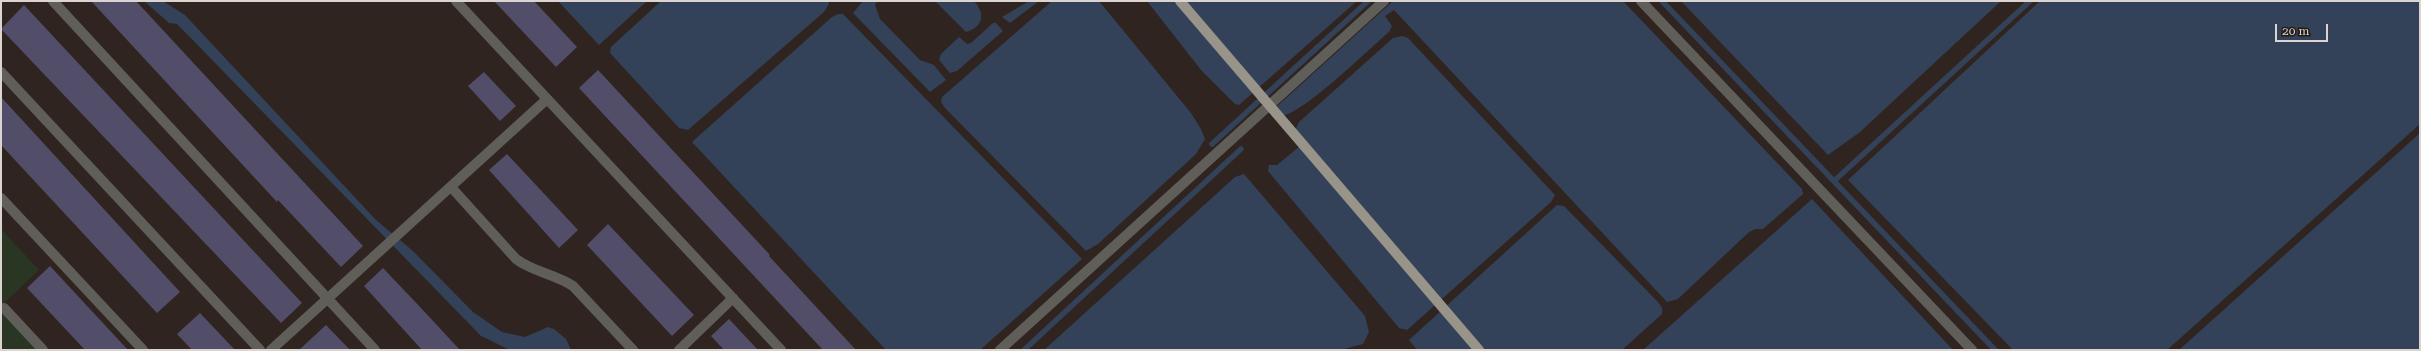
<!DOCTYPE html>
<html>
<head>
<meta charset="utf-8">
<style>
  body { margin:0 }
  #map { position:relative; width:2421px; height:351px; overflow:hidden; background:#2f241f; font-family:"Roboto Serif",serif }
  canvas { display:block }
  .frame { position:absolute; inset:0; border:2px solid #dcd4d1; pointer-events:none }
  .scale { position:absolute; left:2275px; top:24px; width:53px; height:18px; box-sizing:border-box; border:2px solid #dcd4d1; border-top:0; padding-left:5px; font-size:12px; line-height:14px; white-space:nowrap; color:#dcd4d1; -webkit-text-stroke:3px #251b16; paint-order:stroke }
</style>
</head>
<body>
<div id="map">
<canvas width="2421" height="351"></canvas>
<div class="frame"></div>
<div class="scale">20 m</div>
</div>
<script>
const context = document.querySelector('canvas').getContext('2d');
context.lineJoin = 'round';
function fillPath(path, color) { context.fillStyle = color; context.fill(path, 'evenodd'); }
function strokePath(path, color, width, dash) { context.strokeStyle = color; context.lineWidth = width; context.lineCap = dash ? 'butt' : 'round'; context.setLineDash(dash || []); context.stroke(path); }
const green = new Path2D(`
  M1,229L39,270L1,306Z
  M1,311L37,350H1Z`);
const water = new Path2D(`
  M144,1H163L185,15L376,220L413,251L473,312L502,332L525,337L548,327L554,329L566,339L571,350H510L481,336L182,29L177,24L169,23Z
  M558,1H647L599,45Z
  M661,1H828L829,4L824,12L688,130L679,128L610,53L611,47Z
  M863,1H877L875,5L880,19L885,24L920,60L934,65L946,80L930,92L853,13Z
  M935,1H974C986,14 983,27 966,32Z
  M1029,1H1039L1010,23L1002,17Z
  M1052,1H1099L1191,113L1201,129L1205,139L1196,154L1098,244L1086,251L945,108L941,102L942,97Z
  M1147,1H1357L1239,105L1235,104L1201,70Z
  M1393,1H1623L1802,189L1803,194L1763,229H1755L1748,233L1678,299L1667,302L1394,10L1385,16L1392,26L1389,32C1368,50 1305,112 1282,116L1273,110Z
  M1681,1H2001L1860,132L1828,155Z
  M2040,1H2420V124L2167,350H2013L1848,180Z
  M838,14H843L1082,259L980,350H886L692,142L832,17Z
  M993,23H996L1003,31L957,71L950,73L939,60L941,54L959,37L967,44L971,43Z
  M1402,36L1408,38L1555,195L1551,202L1407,330L1399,328L1268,171L1269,165H1277L1300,146L1301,142L1296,128L1299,122L1393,38Z
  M2420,133V350H2179Z
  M1244,174L1365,316L1369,332L1363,344L1340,350H1044L1235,177Z
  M1812,199L1953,350H1643Z
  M1557,205L1564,206L1658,302L1662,308V314L1622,350H1417L1409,340Z`);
const stream = new Path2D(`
  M1662,1L1995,350
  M1212,144L1368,1
  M1834,181L2030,1
  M1024,350L1241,149`);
const building = new Path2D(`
  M91,1H136L363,246L341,267L278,200L277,202Z
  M494,1H534L577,47L556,67Z
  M24,5L302,303L281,323L1,29Z
  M598,70L770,255L769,256L856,350H823L660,175L579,88Z
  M484,72L516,106L500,121L468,86Z
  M1,97L180,292L157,313L1,145Z
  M507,154L578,230L559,248L489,170Z
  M608,224L694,315L672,336L587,245Z
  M50,266L128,350H85L27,288Z
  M383,268L421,308L460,350H422L364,286Z
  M200,313L235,350H192L177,334Z
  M729,319L758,350H724L711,336Z
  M326,325L350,350H299Z`);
const street = new Path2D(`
  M53,1L375,350
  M456,1L781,350
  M1641,1L1972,350
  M1,72L260,350
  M451,187L516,259C533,272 555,274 573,286L633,350
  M1,198L143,350
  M4,308L43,350
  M271,350L546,100
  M679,350L733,298
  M1000,350L1384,1`);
const primary = new Path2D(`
  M1180,1L1479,350`);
fillPath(green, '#2a3624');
fillPath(water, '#334258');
strokePath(stream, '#334258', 5.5);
fillPath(building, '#524e69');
strokePath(street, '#605e59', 10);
strokePath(primary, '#989489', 10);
</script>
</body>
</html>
